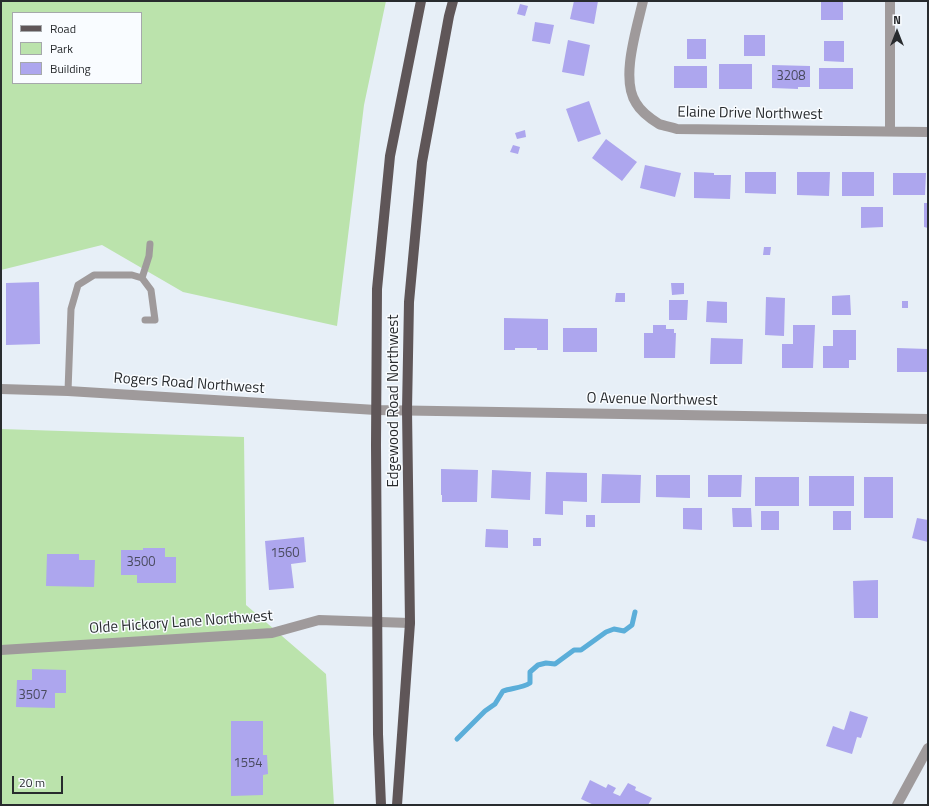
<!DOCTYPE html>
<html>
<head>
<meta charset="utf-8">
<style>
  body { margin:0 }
  #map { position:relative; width:929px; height:806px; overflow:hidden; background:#e7eff7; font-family:"Titillium Web",sans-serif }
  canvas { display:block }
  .frame { position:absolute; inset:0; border:2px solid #282b2e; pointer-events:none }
  .legend { position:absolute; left:12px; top:12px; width:130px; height:72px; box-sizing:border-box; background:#f9fcff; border:1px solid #a5a8ab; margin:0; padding:5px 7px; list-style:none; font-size:12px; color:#282b2e }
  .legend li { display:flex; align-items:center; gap:8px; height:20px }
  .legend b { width:20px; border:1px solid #a5a8ab }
  .north { position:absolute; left:877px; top:12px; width:40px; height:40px; -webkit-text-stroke:3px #f9fcff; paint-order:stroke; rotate:0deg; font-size:11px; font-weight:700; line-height:16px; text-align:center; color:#282b2e }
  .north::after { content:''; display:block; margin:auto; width:14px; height:18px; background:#282b2e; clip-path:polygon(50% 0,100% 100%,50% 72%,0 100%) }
  .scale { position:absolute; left:12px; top:776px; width:51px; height:18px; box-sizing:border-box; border:2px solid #282b2e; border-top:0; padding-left:5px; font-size:12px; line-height:14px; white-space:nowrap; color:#282b2e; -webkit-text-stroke:3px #f9fcff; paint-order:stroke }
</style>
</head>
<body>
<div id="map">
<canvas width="929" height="806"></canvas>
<div class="frame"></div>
<ul class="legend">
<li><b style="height:5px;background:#5f5658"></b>Road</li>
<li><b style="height:11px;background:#bbe3ac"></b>Park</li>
<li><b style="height:11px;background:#ada6ee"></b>Building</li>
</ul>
<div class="north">N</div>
<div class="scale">20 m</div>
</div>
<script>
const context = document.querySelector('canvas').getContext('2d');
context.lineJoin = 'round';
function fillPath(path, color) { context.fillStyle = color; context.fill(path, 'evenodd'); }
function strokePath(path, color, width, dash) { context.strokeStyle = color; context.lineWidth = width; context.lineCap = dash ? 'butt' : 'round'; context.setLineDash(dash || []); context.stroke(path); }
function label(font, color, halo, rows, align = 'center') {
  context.font = font + ' "Titillium Web",sans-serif'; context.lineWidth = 3; context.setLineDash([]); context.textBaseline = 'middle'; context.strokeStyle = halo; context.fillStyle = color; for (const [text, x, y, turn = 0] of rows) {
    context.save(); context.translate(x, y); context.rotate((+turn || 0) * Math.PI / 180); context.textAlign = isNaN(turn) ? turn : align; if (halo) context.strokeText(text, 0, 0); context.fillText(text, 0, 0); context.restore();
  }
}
const green = new Path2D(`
  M1,1H386L364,105L337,326L183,292L102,245L1,270ZM13,13H141V83H13Z
  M1,429L244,437L246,605L326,674L334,805H1Z`);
const stream = new Path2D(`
  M457,739L485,711L495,704L503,691C512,688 522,688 530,683V672L538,665L546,663L555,664L574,650H581L606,632L614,629L624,631L632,625L635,612`);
const building = new Path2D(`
  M574,1H598L594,24L570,19Z
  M821,1H843V20H821Z
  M520,4L528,6L525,16L517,14Z
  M535,22L554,25L550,44L532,41Z
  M744,35H765V56H744Z
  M687,39H706V59H687Z
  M568,40L590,45L584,76L562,72Z
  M824,41H844V62L824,61Z
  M719,64H752V89H719Z
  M772,65L810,66V87H798V89L772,88Z
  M674,66H707V88H674Z
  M819,68H853V89H819Z
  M589,101L601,134L578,142L566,109Z
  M525,130L526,137L517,139L515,133Z
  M606,139L637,162L622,181L592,158Z
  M513,145L520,147L518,154L510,152Z
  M645,165L681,173L675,197L640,188Z
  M694,172L714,173V175H731L730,199L694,198Z
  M745,172H776V194L745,193Z
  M797,172H830L829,196L797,195Z
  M842,172H874V196H842Z
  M893,173H926L925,195H893Z
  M924,203H928V228L924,227Z
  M861,207H883V227L861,228Z
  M764,247H771L770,255H763Z
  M39,282L40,344L6,345V283Z
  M671,283H684V294L672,295Z
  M616,293H625V302H615Z
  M850,295L851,315H832V296Z
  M766,297L785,298L784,336L765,335Z
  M669,300H688L687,320H669Z
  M707,301L727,302V323L706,322Z
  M902,301H908V308H902Z
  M504,318L548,319V350H537V348H515V350H504Z
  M653,325H666V329H674V333H676L675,358H644V333H653Z
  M793,325H815L813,368H782V344H793Z
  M563,328H597V352H563Z
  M833,330H856V360H849V368H823V346H833Z
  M711,338L743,339L742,364H710Z
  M897,348L928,349V372H897Z
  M441,469L478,470L477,502H442V495H441Z
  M492,470L531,472L530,500L491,498Z
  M546,472L587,473V502L563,501V515L545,514Z
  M602,474L641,475L640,503H601Z
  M656,475H690V498L656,497Z
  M708,475H742L741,497H708Z
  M809,476H854V506H809Z
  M755,477H799V506H755Z
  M864,477H893V518H864Z
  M683,508H702V530L683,529Z
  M732,508H751L752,527H733Z
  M761,511H779V530H761Z
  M833,511H851V530H833Z
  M586,515H595V527H586Z
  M917,518L928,520V542L912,538Z
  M486,529L508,530V548L485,547Z
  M304,537L306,562L291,564L294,588L269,590L265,541Z
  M533,538H541V546H533Z
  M143,548H165V557H176V583H137V575H121V550H143Z
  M47,554H79V560H95L94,587L46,586Z
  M878,580V618H854L853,581Z
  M32,669L66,670V693H55V708L16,707L17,680H32Z
  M850,711L868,717L861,738L857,737L852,754L826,746L833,726L844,730Z
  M231,721H263V755H267L268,774L263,775V795L231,796Z
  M590,780L606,788L608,784L616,788L613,793L620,796L628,783L636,787L635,790L652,798L648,805H594L581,799Z`);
const service = new Path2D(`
  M142,278L149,256L150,244
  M68,391L71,309L78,285L94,275H132L142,278L151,290L155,320H145`);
const minor = new Path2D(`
  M643,1C637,28 620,79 636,103C641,112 651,119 659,124C664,126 671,127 677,129L928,132
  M890,1V131
  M1,650L272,633L319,620L410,623
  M897,805L928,748`);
const tertiary = new Path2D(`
  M1,389L68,391L376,410L928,419`);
const primary = new Path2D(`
  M381,805L378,734L376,445L377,289L390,156L421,1
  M397,805L410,623L407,410L409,302L422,162L449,16L453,1`);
const numberNames = [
  ["3208",791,77],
  ["1560",285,554],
  ["3500",141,563],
  ["3507",33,696],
  ["1554",248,764]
];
const streetNames = [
  ["Elaine Drive Northwest",750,114,1],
  ["Rogers Road Northwest",189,384,4],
  ["O Avenue Northwest",652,400,1],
  ["Edgewood Road Northwest",394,401,-90],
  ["Olde Hickory Lane Northwest",181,623,-4]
];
fillPath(green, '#bbe3ac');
strokePath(stream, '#5baed9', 5);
fillPath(building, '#ada6ee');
strokePath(service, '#9f9a9b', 7);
strokePath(minor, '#9f9a9b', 10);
strokePath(tertiary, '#9f9a9b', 10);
strokePath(primary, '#5f5658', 10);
label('13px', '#494a5e', null, numberNames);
label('15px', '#282b2e', '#f9fcff', streetNames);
</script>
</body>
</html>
